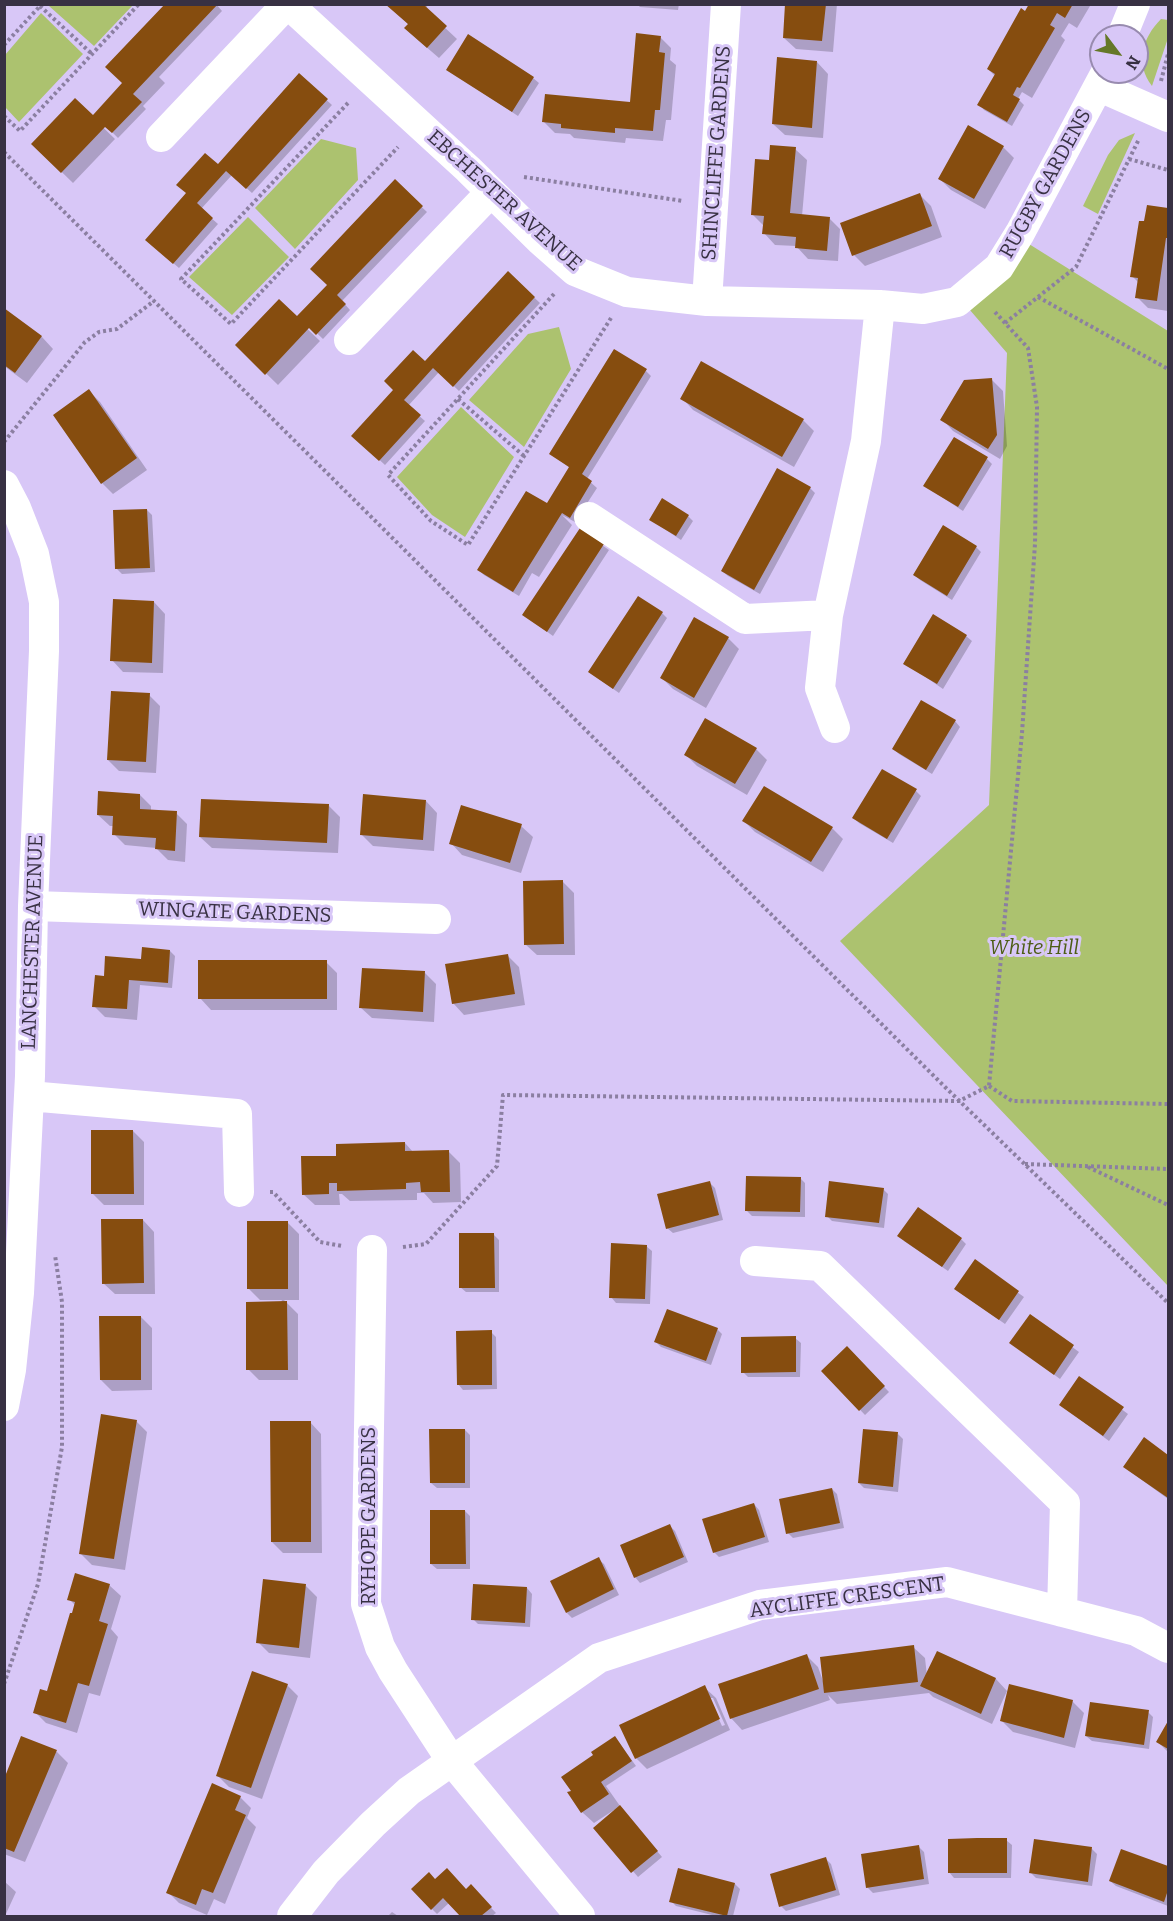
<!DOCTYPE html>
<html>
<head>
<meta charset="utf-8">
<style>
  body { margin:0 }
  #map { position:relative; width:1173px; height:1921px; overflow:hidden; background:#d8c7f7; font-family:Bitter,serif }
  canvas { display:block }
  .frame { position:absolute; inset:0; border:6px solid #383143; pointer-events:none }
  .north { position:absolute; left:1089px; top:24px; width:60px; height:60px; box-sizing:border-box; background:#d8c7f7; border:2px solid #988baf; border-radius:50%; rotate:122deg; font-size:16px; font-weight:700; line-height:24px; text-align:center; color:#383143 }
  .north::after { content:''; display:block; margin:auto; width:21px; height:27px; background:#657828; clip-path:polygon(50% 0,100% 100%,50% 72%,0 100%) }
</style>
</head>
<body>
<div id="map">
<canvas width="1173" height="1921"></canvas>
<div class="frame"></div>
<div class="north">N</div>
</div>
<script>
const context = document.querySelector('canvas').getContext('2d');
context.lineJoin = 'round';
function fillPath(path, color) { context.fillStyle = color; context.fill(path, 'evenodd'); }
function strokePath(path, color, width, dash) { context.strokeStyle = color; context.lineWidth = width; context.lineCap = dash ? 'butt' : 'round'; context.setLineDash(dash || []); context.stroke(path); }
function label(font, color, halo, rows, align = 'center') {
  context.font = font + ' Bitter,serif'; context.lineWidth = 6; context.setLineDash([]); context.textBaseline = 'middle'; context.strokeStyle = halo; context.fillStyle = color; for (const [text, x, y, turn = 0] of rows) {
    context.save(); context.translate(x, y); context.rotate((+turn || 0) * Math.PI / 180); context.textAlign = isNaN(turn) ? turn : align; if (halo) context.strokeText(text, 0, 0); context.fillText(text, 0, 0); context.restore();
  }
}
const green = new Path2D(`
  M51,4H133V5L94,46L49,6Z
  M41,13L83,54L19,122L5,107V55Z
  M1161,19L1168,20V38L1152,86C1135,64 1142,38 1161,19Z
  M1135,133L1098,214L1083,206L1108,155L1119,140Z
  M321,139L356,148L358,180L295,249L255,208Z
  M248,217L289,257L232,315L189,277Z
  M1021,239L1168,331V1286L840,941L989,805L1007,353L963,302Z
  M559,327L571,369L524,447L469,400L528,334Z
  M461,407L514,457L465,537L432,515L397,477Z`);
const shadow = new Path2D(`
  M216,4L222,11L159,77L165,83L143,106L146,109L118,138L95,115Z
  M387,4H429L425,9L457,39L439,58L417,39L409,25Z
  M637,4H679L678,10L640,7Z
  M787,4H837L833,52L796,49L784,38Z
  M1031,4L1090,6L1077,28L1069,23L1061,36L1065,40L1032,98L1022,92L1018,99L1024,105L1012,126L984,110L979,104L995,76L988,69Z
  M660,37L671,48L670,60L676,65L671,120H666L663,141L626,138L625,143L574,138L570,134L555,133L544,122L631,104Z
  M817,62L828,74L823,138L785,135L773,124Z
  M448,70L533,78L539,83L518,116Z
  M299,75L332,105L252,193L232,175L221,187L201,209L218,224L179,268L152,245L188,193L218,166Z
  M75,100L115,139L73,183L33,144Z
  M1003,147L1014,158L985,209L951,190L940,179Z
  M795,149L807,160L802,216L829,218L840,229L838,261L808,259L796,246L775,245L764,233L763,225L752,214L770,162Z
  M395,182L427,212L342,301L350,310L323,339L299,316L329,285Z
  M920,195L931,206L942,237L865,266L854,255Z
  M1148,206L1168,209V311L1148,308L1137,297L1139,283L1132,276Z
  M508,273L540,303L459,391L439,372L408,406L425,421L385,465L359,441L425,363Z
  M279,302L320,341L278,385L237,345Z
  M4,310L42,337L53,349L27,383L4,366Z
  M646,371L651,376L587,479L597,488L575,522L562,515L572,525L539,577L532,573L519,596L484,575L479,570L547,505L570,468L551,454Z
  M991,379L1003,391L1007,446L1000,459L953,431L942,419Z
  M89,391L100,402L147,470L113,494L102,483Z
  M682,398L803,420L814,431L794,467L693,410Z
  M987,459L992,464L963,511L925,486Z
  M810,488L815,493L760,594L728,576L722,571Z
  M147,510L152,515L155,572L122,574L116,568Z
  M688,516L693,521L681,540L651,520Z
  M580,530L609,550L553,636L524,615Z
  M976,547L981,552L952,600L920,580L915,575Z
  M154,602L165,614L163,673L123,672L112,660Z
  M662,613L667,618L619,693L589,672Z
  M966,636L972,641L943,689L905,663Z
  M728,638L739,649L706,708L673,689L662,678Z
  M149,695L160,706L156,773L119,771L108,760Z
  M955,721L960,727L932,774L899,754L893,749Z
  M756,749L767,760L747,795L697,766L686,755Z
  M916,791L921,796L893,843L859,823L854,818Z
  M140,795L151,806V811L176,813L187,824L185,862L168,860L156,848L125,845L114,834V826H110L98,815Z
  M426,801L437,813L434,851L373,846L361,834Z
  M328,805L340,817L338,853L212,848L200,837Z
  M744,821L832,828L843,839L823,872L755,832Z
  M521,826L533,837L521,873L462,855L451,843Z
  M563,882L574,893L575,955H537L525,944Z
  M170,951L175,956L172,988L140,985L137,1020L105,1017L94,1006L143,960Z
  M508,956L519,967L525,1005L464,1015L453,1003Z
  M326,962L337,973V1010H211L200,998Z
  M425,973L436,984L434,1022L372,1018L360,1007Z
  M133,1131L144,1142V1205H104L93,1194Z
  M405,1143L413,1152L448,1151L460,1163L461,1202L433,1203L424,1193H417V1200L350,1201L342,1194H339L340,1205H315L303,1194L338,1157Z
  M800,1178L805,1183V1217L752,1216L747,1211Z
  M709,1182L715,1188L723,1220L673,1233L667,1228Z
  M883,1189L888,1194L884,1228L832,1221L827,1216Z
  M143,1220L154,1232L155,1294H115L103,1283Z
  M287,1222L299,1234V1300H284L298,1314V1380H259L248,1369L282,1300H260L249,1289Z
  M494,1235L499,1240V1292H466L460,1287Z
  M961,1239L966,1244L948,1271L904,1241Z
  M646,1246L652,1251L650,1304L616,1303L611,1297Z
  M975,1262L1024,1297L1005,1324L962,1294Z
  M1030,1316L1079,1352L1060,1379L1011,1343Z
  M141,1317L152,1328V1390L112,1391L101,1380Z
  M717,1329L722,1334L711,1365L661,1347L656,1342Z
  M491,1332L496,1337L497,1389L463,1390L458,1384Z
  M795,1338L801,1343L800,1377H748L743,1372Z
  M847,1348L889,1392L865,1415L823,1371Z
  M1080,1378L1128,1414L1109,1441L1061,1405Z
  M136,1421L147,1432L125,1570L92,1565L80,1553Z
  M310,1422L321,1434L322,1553H283L272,1542Z
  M465,1430L470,1435V1488H437L431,1483Z
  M898,1434L903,1439L898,1492L864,1488L859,1483Z
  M1144,1439L1168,1457V1499L1131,1472Z
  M832,1489L837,1494L844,1528L793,1538L788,1533Z
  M754,1504L759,1510L769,1542L719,1557L714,1552Z
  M465,1511L470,1516V1569H437L431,1564Z
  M670,1526L675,1531L688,1562L640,1583L635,1577Z
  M598,1559L604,1564L619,1595L572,1618L567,1613Z
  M109,1585L121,1596L111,1629L118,1637L100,1696L89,1693L77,1733L46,1723L35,1712L48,1693L76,1606L69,1599Z
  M306,1586L317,1597L310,1658L269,1653L258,1642Z
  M527,1588L532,1594L530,1627L478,1624L473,1619Z
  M913,1647L925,1658L927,1676L937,1653L996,1679L1007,1691L992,1724L933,1697L929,1693L837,1704L828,1695L830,1700L742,1730L731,1718L807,1656L818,1667L823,1681Z
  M287,1685L298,1696L262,1799L229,1787L218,1776Z
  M704,1687L716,1698L730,1730L647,1769L636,1758ZM709,1698H713L725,1725L722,1726Z
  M1072,1701L1084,1713L1075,1748L1013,1732L1002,1721Z
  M1148,1712L1153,1717L1149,1749L1092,1741L1086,1736Z
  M1168,1724V1752L1158,1742Z
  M615,1737L636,1766L606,1786L620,1806L662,1857L638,1877L596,1828L615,1811L614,1810L594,1823L582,1812L570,1793L573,1791L595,1755Z
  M22,1738L57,1752L68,1763L25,1862L4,1854V1781Z
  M240,1797L251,1808L247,1818L256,1827L225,1904L214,1899L207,1915L179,1903L168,1892Z
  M1006,1840L1012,1845L1011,1878H954L949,1872Z
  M919,1847L924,1852L929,1884L873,1893L867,1887Z
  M1092,1849L1097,1854L1092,1886L1036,1878L1031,1873Z
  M1122,1851L1168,1868V1906L1116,1886L1110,1881Z
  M826,1859L831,1864L840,1895L786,1911L781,1906Z
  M435,1880L466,1891L471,1887L496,1913L492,1916H462L449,1903L437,1914L413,1890Z
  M4,1881L16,1892L5,1916H4Z
  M735,1884L740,1889L733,1916H716L676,1906L671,1901Z
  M392,1912L398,1916H388Z`);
const building = new Path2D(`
  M165,4H218L133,94L142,102L112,133L105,127L61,173L31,144L75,98L93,115L122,83L105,67Z
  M385,4H423L447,26L427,48L404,28L408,24Z
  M785,4H826L822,41L783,38Z
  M1029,4H1073L1065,18L1057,13L1050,25L1055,28L1020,88L1017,87L1013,95L1020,99L1007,122L977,105L995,74L987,69L1021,8L1025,11Z
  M636,33L661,36L659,52L665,53L660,110H655L653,131L615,128V133L561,128V124L542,122L545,94L630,102Z
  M468,34L534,77L512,112L446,70Z
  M777,57L817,61L812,128L772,124Z
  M299,73L328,99L246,189L226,171L216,182L197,203L213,218L173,264L145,240L186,193L176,185L205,153L218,164Z
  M968,125L1004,146L974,199L938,179Z
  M770,145L796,147L790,213L830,217L827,251L795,248L796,237L762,234L764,216L751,215L755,159L769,160Z
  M395,179L423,206L337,295L346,304L336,314L316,335L309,328L265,375L235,345L279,299L297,316L327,285L310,269Z
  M920,193L932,226L852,256L840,223Z
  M1147,205L1168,208V238H1166L1157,301L1135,298L1138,278L1130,277L1139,221H1144Z
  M508,271L535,297L453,387L433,368L404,400L421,415L379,461L351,436L393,390L384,381L413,350L425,361Z
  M4,308L42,336L15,373L4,365Z
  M614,349L647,369L582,474L592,481L570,518L562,513L513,592L477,570L526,491L547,503L569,467L549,454Z
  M701,361L804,419L782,457L680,399Z
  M992,378L997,435L988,449L940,420L964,380Z
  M89,389L137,458L101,484L53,415Z
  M954,437L988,457L958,507L923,486Z
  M777,468L811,487L754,590L721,571Z
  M662,498L689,515L676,536L649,520Z
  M147,509L150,568L115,569L113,510Z
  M943,525L977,546L947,596L913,575Z
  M580,528L604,544L547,632L522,615Z
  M638,596L663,612L613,689L588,672Z
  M113,599L154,601L152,663L110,661Z
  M933,614L967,635L937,684L903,664Z
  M694,617L729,637L694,698L660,678Z
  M111,691L150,693L146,762L107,760Z
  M921,700L956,720L926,770L892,749Z
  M705,718L757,748L735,784L684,755Z
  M882,769L917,789L887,839L852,818Z
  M764,786L833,827L811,862L742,821Z
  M98,791L140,794V809L177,811L175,851L155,849L156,838L112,835L113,816L97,815Z
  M363,794L426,800L423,840L360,835Z
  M201,799L329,804L327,843L199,837Z
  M461,805L522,824L510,863L449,844Z
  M563,880L564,944L524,945L523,881Z
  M142,947L170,950L168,983L129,980L127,1009L92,1007L95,975L104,976L105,956L141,959Z
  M508,954L515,994L452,1004L445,964Z
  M198,960H327V999H198Z
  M362,968L425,971L423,1012L359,1008Z
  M91,1130H133L134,1194H91Z
  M405,1142V1151L449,1150L450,1192H421L420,1182L406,1183V1189L337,1191V1183H329V1194L302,1195L301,1156H336V1144Z
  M746,1176L801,1177L800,1212L745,1211Z
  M710,1181L719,1215L666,1229L657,1194Z
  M829,1181L884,1188L879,1223L825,1217Z
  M918,1207L962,1238L942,1267L897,1236Z
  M101,1219H143L144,1283L102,1284Z
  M247,1221H288V1289H247Z
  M459,1233H494L495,1288H459Z
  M611,1243L647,1245L645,1299L609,1298Z
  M975,1259L1019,1291L999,1320L954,1289Z
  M287,1301L288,1370H246V1302Z
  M667,1309L718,1328L706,1361L654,1342Z
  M1030,1314L1074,1345L1054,1375L1009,1343Z
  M99,1316H141V1380H100Z
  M492,1330V1385H457L456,1331Z
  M796,1336V1372L741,1373V1337Z
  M847,1346L885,1386L859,1411L821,1371Z
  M1079,1376L1124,1407L1103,1436L1059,1405Z
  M101,1414L137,1420L114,1559L79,1554Z
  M270,1421H311V1542H271Z
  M429,1429H465V1483H430Z
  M863,1429L898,1432L893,1487L858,1483Z
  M1144,1437L1168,1455V1498L1123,1467Z
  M832,1488L840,1523L786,1534L779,1499Z
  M754,1503L765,1537L713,1553L702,1519Z
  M430,1510H465L466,1564H430Z
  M670,1524L684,1557L634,1578L620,1545Z
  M599,1557L614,1589L566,1613L550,1581Z
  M75,1573L110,1584L99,1621L108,1624L89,1686L78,1683L66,1723L33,1713L40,1689L47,1691L70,1613H72L75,1602L67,1600Z
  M263,1579L306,1584L299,1648L256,1643Z
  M473,1584L527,1587L525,1623L471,1620Z
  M914,1645L918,1682L824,1693L820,1657Z
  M937,1651L996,1678L981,1714L920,1686Z
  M807,1654L819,1689L730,1719L718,1684Z
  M252,1671L288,1684L251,1788L216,1776Z
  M1009,1684L1073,1700L1064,1738L1000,1721Z
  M705,1685L720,1719L635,1759L619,1725Z
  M1090,1702L1149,1710L1144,1745L1085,1736Z
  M1168,1721V1749L1156,1742Z
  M21,1736L57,1750L14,1852L4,1848V1779Z
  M615,1736L632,1761L601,1782L609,1794L581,1813L567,1792L571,1791L561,1777L593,1755L591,1752Z
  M212,1783L241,1796L235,1810L246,1815L213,1893L202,1889L196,1905L166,1893Z
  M620,1805L658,1851L631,1873L593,1828Z
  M977,1838H1007V1873H948V1839Z
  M1034,1839L1092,1847L1088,1882L1029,1873Z
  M919,1845L924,1879L866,1888L861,1854Z
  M1121,1849L1168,1866V1890L1164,1902L1109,1881Z
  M826,1857L836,1890L779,1907L770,1874Z
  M447,1868L466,1889L471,1884L492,1907L481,1916H460L443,1898L431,1910L411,1889L429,1872L435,1879Z
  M678,1868L735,1883L727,1916L669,1902Z`);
const path = new Path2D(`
  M40,6L92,54
  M4,45L41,5
  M1161,81L1168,54
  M348,103L181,279L231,324L398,147
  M4,116L20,131L139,4
  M4,152L945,1087L1168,1303
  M1129,159L1168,170
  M524,177L683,201
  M554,294L388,475L431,521L468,545L611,318
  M1038,297L1168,369
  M1005,323L1076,267L1139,139
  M458,399L524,456
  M4,442L85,342L99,332L117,329L154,301
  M989,1086L1012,1101L1168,1104
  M1025,1164L1168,1169
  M1088,1167L1168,1205
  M270,1192H273L320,1242L342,1246
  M403,1247L426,1244L497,1166L503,1095L959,1101L989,1086L1022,733L1035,544L1037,407L1028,348L994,311
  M4,1684L38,1584L62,1447V1302L55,1255`);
const minor = new Path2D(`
  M288,4L468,169L541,241L575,271L627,292L707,301L880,305L923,309L957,302L999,267L1020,233L1106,72
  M1122,36L1135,4
  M1100,87L1168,117
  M161,137L287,4
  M707,301L726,4
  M349,340L491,192
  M4,485L16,508L34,554L44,602V651L33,906L30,1076L19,1293L11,1370L4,1406
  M589,517L745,619L828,615L866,441L880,305
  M828,615L820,688L835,728
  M33,906L436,919
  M29,1096L237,1114L239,1192
  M372,1250L366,1604L380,1647L393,1671L451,1760L580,1916
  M755,1261L820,1266L1065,1503L1062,1612
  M292,1916L326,1872L373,1824L409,1791L599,1658L760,1605L947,1582L1136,1631L1168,1648`);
const streetNames = [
  ["SHINCLIFFE GARDENS",717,153,-86],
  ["RUGBY GARDENS",1046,184,-61],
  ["EBCHESTER AVENUE",504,201,42],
  ["WINGATE GARDENS",235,913,2],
  ["LANCHESTER AVENUE",33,942,-88],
  ["RYHOPE GARDENS",369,1516,-90],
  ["AYCLIFFE CRESCENT",847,1598,-8]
];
const parkNames = [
  ["White Hill",1034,948]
];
fillPath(green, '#acc26f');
fillPath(shadow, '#0003');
fillPath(building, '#864d0f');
strokePath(path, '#8b7fa1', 4, [3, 3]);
strokePath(minor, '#fff', 30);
label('20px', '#383143', '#d8c7f7', streetNames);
label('italic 20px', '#4d5d15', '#d8c7f7', parkNames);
</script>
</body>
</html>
